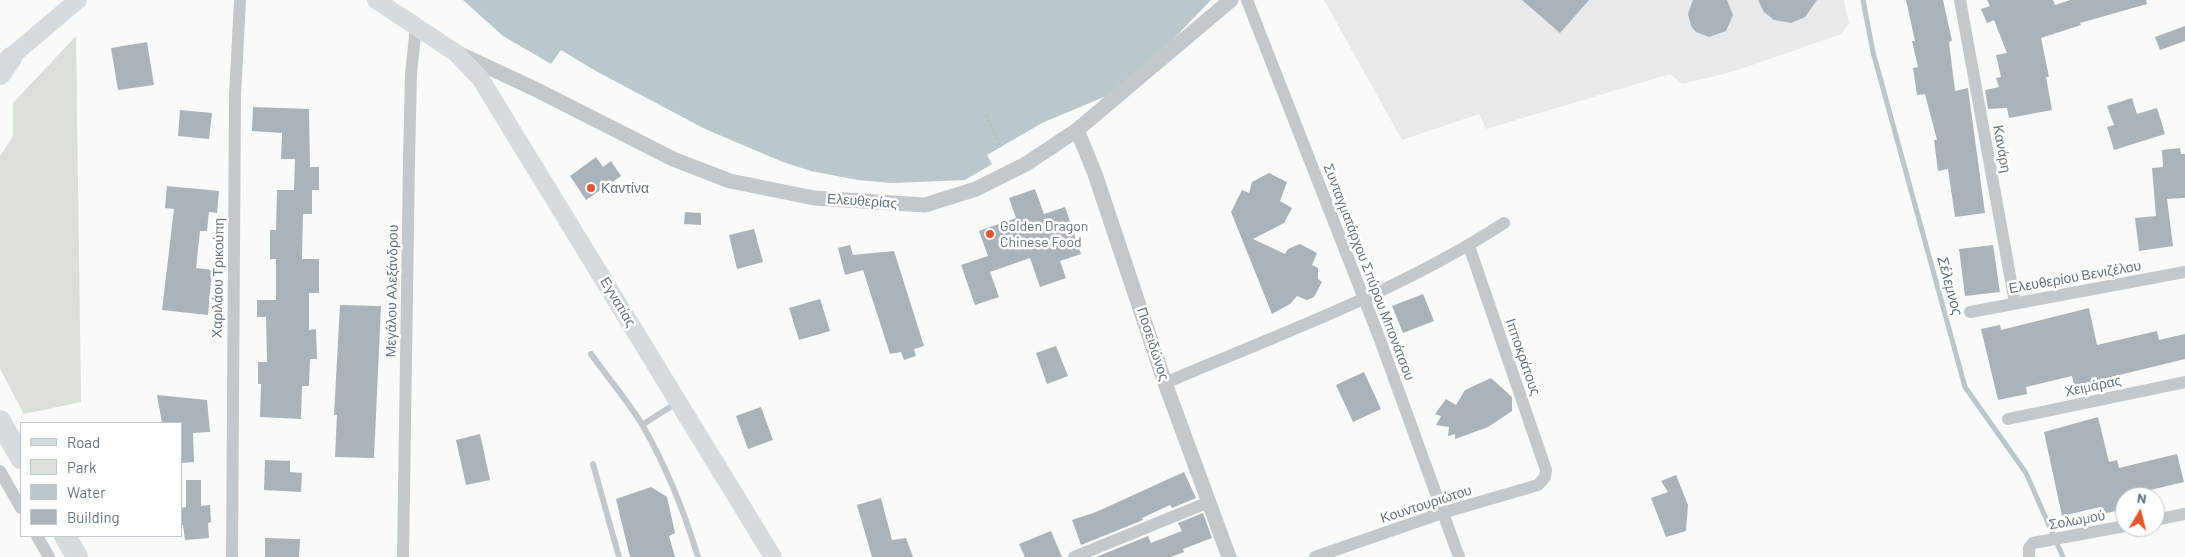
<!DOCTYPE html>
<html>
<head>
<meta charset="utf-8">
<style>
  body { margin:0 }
  #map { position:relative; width:2185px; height:557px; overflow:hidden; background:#fafaf8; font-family:Barlow,sans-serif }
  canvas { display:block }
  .legend { position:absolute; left:20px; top:422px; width:162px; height:115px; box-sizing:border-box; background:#fff; border:1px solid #c1c8cd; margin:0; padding:6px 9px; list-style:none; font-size:15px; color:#657683 }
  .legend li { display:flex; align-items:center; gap:10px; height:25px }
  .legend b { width:25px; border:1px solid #c1c8cd }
  .north { position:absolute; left:2115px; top:487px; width:50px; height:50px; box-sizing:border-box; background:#fff; border:1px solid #c1c8cd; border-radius:50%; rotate:8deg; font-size:14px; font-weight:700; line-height:20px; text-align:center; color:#657683 }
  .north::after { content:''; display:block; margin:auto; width:18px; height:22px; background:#e4572e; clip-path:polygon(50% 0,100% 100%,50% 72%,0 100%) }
</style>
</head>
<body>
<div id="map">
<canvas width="2185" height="557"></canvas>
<ul class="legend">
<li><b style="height:6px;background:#d6dbdf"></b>Road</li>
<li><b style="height:14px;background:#dadfd7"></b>Park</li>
<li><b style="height:14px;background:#bbc7cb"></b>Water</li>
<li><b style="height:14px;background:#aab3b9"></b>Building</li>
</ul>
<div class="north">N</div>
</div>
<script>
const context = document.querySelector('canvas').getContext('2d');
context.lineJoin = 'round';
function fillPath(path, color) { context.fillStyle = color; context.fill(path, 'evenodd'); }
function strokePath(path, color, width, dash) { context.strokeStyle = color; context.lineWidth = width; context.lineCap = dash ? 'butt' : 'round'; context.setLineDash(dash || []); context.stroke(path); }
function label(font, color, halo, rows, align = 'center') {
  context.font = font + ' Barlow,sans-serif'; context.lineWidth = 5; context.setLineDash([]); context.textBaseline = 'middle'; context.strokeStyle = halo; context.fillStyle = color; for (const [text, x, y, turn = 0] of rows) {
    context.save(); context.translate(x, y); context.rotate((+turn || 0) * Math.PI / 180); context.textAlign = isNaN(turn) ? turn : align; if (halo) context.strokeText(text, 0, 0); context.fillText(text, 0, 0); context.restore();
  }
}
const built = new Path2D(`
  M1324,0H1844L1849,24L1841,34L1735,71L1682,84L1670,74L1486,129L1479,114L1402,140Z`);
const green = new Path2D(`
  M76,36L81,402L24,414L0,369V156L13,136V103Z`);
const water = new Path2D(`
  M463,0H1211L1158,55L1116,92L1042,123L987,155L992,164L965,180L918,182L891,183L858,180L811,171L783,162L705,129L594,70L561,50L551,64L503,36Z`);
const stream = new Path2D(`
  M1863,0L1873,52L1965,387L2026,473L2063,557`);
const building = new Path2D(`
  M1522,0H1589L1560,33Z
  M1693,0H1727L1733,15L1726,31L1709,37L1696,32L1691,26L1688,14Z
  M1758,0H1817L1805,17L1791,23L1774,20L1764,12Z
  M1906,0H1943L1952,41L1949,42L1955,91L1968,88L1985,213L1955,217L1948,169L1938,171L1934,140H1937L1925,94L1917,95L1913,68L1918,67L1912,41H1915Z
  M1987,0H2053L2055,5L2070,0H2146L2147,4L2080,23L2081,25L2041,38L2049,77H2046L2052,110L2009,118L2007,108L1988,109L1985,90L1999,87L1996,78L2001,77L1996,55L2007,53L1994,20L1987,23L1981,9L1990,6Z
  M2185,26V41L2160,50L2155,37Z
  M147,42L154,85L118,90L111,48Z
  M2132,98L2137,114L2157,108L2165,134L2114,150L2107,127L2114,125L2107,106Z
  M253,107L309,109L310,167H319V190H312V214H303L302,259H319V293H309V330L316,329L317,359H310L309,386H302L301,419L260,417L261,384H258V362H267L266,317H257V300H276V259H270V230H276L277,190H294L295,159H281L282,133L252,131Z
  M180,110L212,113L209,139L178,136Z
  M2180,148L2181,154H2185V198L2167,199L2173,246L2139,251L2135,218L2156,216L2152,168L2163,167L2162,150Z
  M596,157L603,167L611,161L621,176L586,200L570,176Z
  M1269,173L1287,182L1280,201L1292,208L1284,223L1253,239L1285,254L1288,249L1300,244L1317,253L1312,265L1318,268V279L1322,282L1314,297L1307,300L1297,296L1290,304L1272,314L1231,212L1242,190L1249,193L1252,182Z
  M167,186L219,191L217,213L209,212L207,231H200L196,268L212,270L208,315L162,310L174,209L165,208Z
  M1035,189L1044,214L1065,207L1081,254L1060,261L1066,278L1040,287L1030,258L990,272L999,297L975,305L961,265L988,256L979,231L1016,218L1009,198Z
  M685,212L701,213V225L684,224Z
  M754,229L763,262L737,269L729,235Z
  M850,245L853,255L894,251L924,346L914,349L916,356L904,360L901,352L890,354L863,270L845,275L838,248Z
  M1993,245L2000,292L1965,296L1959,249Z
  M1423,294L1434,321L1403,333L1392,306Z
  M820,299L830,331L799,340L789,308Z
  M340,305L381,306L374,458L335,457L337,415H334Z
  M2089,308L2097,345L2157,331L2159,340L2185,334V359L2074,386L2072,376L2026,387L2027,394L1998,400L1981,329L2000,325L2001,330Z
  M1056,346L1068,376L1047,384L1036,353Z
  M1364,372L1381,409L1353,422L1336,385Z
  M1491,378L1512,397V411L1488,427L1455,439V434L1448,436L1449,427L1436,425L1441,416L1435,414L1446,399L1456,405L1465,390Z
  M157,395L207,400L210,432L193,433L194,462L181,463V423H162Z
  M761,407L773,440L748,449L736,416Z
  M2098,417L2109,462L2117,460L2119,468L2177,454L2184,482L2125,496V509L2102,514L2100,507L2062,516L2044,432Z
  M480,434L490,480L466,485L456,440Z
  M265,460L290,461V472L302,473L301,492L264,490Z
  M1184,472L1196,498L1172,508L1170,505L1142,518L1143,520L1081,545L1072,520L1096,512Z
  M1676,475L1688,505L1686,531L1666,537L1651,498L1668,492L1661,481Z
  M186,480H201V506L210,505L211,522L208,523L209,538L185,540L183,525H181V508L186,507Z
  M651,487L667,497L675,533L669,536L675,557H630L616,499Z
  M881,498L892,540L906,538L913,557H872L857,505Z
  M1203,513L1212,538L1183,549L1184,552L1171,557H1096L1148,536L1151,543L1182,531L1178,523Z
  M1051,531L1062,557H1025L1019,544Z
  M265,538L300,539L299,557H265Z`);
const path = new Path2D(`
  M986,115L1001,147`);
const service = new Path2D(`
  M591,354C608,378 628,401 643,426C667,468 684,511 698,557
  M642,425L678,402
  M593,464L619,557`);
const minor = new Path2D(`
  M1247,0L1379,337L1459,557
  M1960,0L2015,303
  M1970,312L2185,272
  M1165,383C1279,334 1400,291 1504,223
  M2008,419L2185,382
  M0,471L21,508
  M2155,520L2185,514
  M37,536L49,557
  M232,557L235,96L240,0
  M403,557L409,161L411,74L416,26
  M1074,557L1209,502
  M1315,557L1442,513L1538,485L1545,477L1546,470L1469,246
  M2029,557V548L2033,543L2125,526`);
const tertiary = new Path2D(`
  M460,54L537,90L673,159L730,181L814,198L925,205L976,189L1026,164L1077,130L1231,0
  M1077,130L1095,174L1165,383L1229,557`);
const secondary = new Path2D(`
  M376,0L456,53L480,78L773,557
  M0,66L78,0`);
const motorway = new Path2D(`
  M0,74L11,58
  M0,421L21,458
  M65,536L77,557`);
const markers = [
  [591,188,5,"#e4572e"],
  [990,234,5,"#e4572e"]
];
const streetNames = [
  ["Κανάρη",2002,149,80],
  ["Ελευθερίας",862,201,4],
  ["Συνταγματάρχου Σπύρου Μπονάτσου",1369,272,69],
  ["Ελευθερίου Βενιζέλου",2075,277,-10],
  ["Χαριλάου Τρικούπη",218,278,-89],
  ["Μεγάλου Αλεξάνδρου",392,291,-89],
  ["Εγνατίας",618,302,59],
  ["Ποσειδώνος",1153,344,72],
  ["Ιπποκράτους",1523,357,71],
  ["Χειμάρας",2093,386,-12],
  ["Κουντουριώτου",1426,504,-18],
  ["Σολωμού",2077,520,-10]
];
const poiNames = [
  ["Καντίνα",601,188],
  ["Golden Dragon",1000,226],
  ["Chinese Food",1000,242]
];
const waterNames = [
  ["Σέλεμνος",1950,286,75]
];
fillPath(built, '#e8e9e9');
fillPath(green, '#dadfd7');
fillPath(water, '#bbc7cb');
strokePath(stream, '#bbc7cb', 5);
fillPath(building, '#aab3b9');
strokePath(path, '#bbbfc2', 3, [2.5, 2.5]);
strokePath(service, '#c3c8cc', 6);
strokePath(minor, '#c3c8cc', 12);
strokePath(tertiary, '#c3c8cc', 15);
strokePath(secondary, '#d6dbdf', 18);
strokePath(motorway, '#d6dbdf', 22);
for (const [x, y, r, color] of markers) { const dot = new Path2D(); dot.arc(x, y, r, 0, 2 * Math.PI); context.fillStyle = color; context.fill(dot); strokePath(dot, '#fff', 2); }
label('14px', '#657683', '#fff', streetNames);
label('14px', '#657683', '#fff', poiNames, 'left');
label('italic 15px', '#60757c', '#fff', waterNames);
</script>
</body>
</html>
